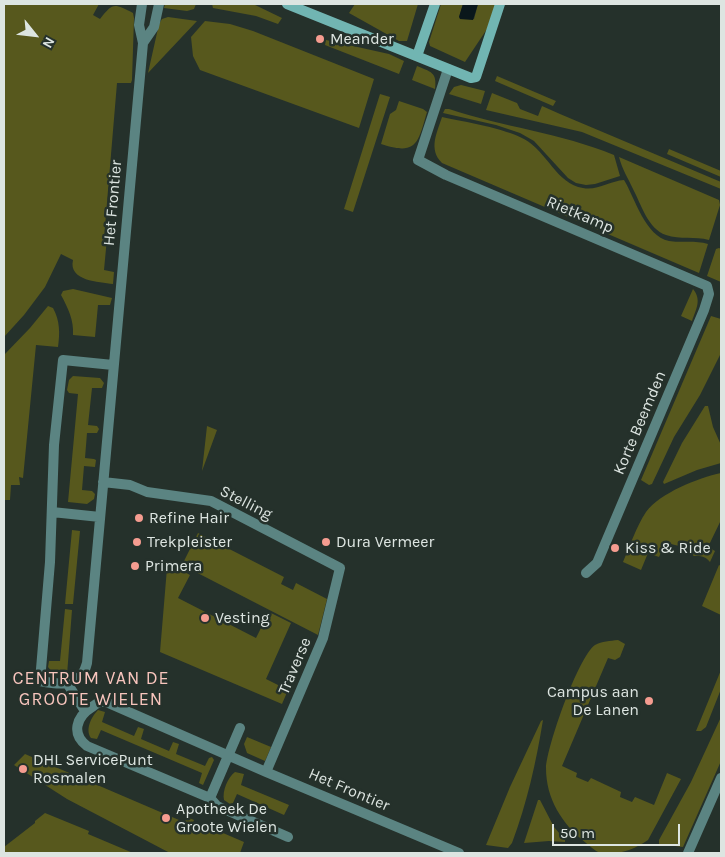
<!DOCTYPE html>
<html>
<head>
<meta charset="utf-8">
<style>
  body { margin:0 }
  #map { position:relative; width:725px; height:857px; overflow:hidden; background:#25312b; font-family:Karla,sans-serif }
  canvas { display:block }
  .frame { position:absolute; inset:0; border:5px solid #dde5e1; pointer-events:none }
  .north { position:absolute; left:10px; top:10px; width:50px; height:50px; -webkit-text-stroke:4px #25312b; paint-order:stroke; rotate:119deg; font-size:14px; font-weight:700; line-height:20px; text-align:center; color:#dde5e1 }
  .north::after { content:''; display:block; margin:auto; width:18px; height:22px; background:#dde5e1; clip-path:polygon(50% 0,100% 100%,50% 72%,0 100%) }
  .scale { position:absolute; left:552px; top:824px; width:128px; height:22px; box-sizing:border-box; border:2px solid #dde5e1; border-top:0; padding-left:6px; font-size:15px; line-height:18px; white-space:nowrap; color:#dde5e1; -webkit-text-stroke:4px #25312b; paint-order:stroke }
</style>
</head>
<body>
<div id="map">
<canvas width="725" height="857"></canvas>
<div class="frame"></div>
<div class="north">N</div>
<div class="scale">50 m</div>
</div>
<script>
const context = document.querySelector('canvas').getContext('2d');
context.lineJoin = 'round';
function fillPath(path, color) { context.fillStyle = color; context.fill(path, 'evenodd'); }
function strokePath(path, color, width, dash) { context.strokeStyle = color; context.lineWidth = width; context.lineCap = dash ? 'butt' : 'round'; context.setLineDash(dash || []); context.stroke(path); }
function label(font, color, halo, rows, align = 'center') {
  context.font = font + ' Karla,sans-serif'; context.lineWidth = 5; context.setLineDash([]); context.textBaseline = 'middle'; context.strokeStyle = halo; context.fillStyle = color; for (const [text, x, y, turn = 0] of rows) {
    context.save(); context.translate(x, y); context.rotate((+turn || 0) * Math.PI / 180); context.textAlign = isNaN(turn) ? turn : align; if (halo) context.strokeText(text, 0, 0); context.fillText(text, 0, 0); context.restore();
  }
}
const green = new Path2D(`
  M4,4H99L93,15L100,19C113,3 113,3 133,13L134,18L132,80L131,83H117L104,238H107L104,270L114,272L113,284C99,282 68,281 73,260L61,254L45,287L24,315L4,337Z
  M165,4H196L194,9L187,11L164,8Z
  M212,4H253L282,18L278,24L256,16L213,8Z
  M355,4H418L407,41H399L349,13Z
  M441,4H463L459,17L474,19L478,4H496L489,26L465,62L430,46L429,42Z
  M168,17L197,21L148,73L159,24L162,19Z
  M205,21L230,24L253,31L374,79L359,128L200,70L193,56L191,37Z
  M326,40L389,54L404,61L399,74L325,45Z
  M417,66C431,72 437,72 435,89L412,80Z
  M497,76L556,101L553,106L495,81Z
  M461,85L485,91L481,104L449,94L454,87Z
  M492,93L517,103L520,109L538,116L542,106L560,114L721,182V189L582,132L486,110Z
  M380,94L390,97L353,212L344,209Z
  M399,101L423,109L427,112C418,143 417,156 381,144L390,114L396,110Z
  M445,109H449C503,127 561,133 614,155L620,176L595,184L586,185L576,183L568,178L534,141L520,133L496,125L443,113Z
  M442,117C465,122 504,128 524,139C547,151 556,184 583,188C597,191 610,181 624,180C635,198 645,236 669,241C682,243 695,240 708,244L699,273L442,163C428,149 437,133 442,117Z
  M669,149L721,171V177L667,154Z
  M619,157L719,200L720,205L709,240C695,236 680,240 666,235C648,229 641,204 633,189C628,178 622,169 619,157Z
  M719,248L721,249V282L707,276L716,249Z
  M73,289L112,298L110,305H98L95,337L73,335C74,320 68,308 61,295L63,291Z
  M693,289C702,300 696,309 692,321L681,316Z
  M48,306L53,308C60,321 60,333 58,347L36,345L23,478L19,477L20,485H11L10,500H4V355L30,328Z
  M711,316L721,319V353L700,395L674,437L652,484L649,485L641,480Z
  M73,376L100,378L104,383L102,388H92L88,425L97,426L99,429L97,433H87L85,458L94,459L96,460L95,467L84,466L82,490L92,491L95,494L94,499L87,504L68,502L78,394L69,393L67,390L69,380Z
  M705,406H708L713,427L721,445V463L697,470L664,484L663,482L682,443Z
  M207,426L217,430L202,471Z
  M721,473V520L708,547L715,551L710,562C705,556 701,556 694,556L679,546L671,544L663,548L659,557L648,553L641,570L623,562C630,546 636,527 646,512C660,493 698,478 721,473Z
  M72,530L80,531L73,604H65Z
  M198,533L284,577L281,584L293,590L296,583L327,599L318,635L182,565Z
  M719,565L721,566V615L702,606Z
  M167,568L179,569L190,575L178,598L256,638L269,612L291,623L266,679L288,690L282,704L160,652Z
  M65,609L72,610L67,675L54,674L48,667L49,661H60Z
  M618,640L625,644L620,657L615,660L608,658L562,766L577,773L576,777L588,782L591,778L621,792L620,797L632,802L635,797L654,805L667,773L681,779L648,840C635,849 618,856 601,853C596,852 590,846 586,843C562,824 546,799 546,768C547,746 578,657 595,645C602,641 610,641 618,640Z
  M721,670V689L706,727L701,731H696Z
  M98,710L105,712L102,722L134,736L138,727L144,729L141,739L169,751L173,742L179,744L176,754L205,766L209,758L212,757L214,760L203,785L199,783L202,773L101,730L97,739L91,738C85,730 91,717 98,710Z
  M721,717V761L683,847L659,844V840L691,782Z
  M543,720C536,763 527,803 512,843L508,848L486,845L510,787L541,721Z
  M247,737L271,747L265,761L247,753L244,744Z
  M25,754L179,820L193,831L185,820L187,817L194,820L193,822L201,825L202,824L244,842L240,853H170L67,799L14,765Z
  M235,772L244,774L241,785L289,805L284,815L237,794L233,803L230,804L224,800C222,791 228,777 235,772Z
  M538,800H540L554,827L565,840V842L549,841L524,843Z
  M45,813L89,831L88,834L133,853H4V847L35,823V821Z`);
const water = new Path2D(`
  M463,4H478L473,20L460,19L459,17Z`);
const street = new Path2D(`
  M143,43L154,27L159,4
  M448,69L418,160L446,175L707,286L709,294L704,310L597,563L586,573
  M113,365L63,360L54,445L50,562L40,681C60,685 81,688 87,663L143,43L139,25L142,4
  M103,482L130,485L147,492L211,501L340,568L323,638L266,772
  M52,512L100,517
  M67,683L85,711
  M210,798L240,728
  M288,837L217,806L210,798L87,746C71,734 76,717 92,707C97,703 100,701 106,702L266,772L459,853
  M688,853L721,778`);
const secondary = new Path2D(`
  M287,4L471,78L476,77L500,4
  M417,56L435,4`);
const markers = [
  [320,39,5,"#f59c90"],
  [139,518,5,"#f59c90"],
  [137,542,5,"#f59c90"],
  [326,542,5,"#f59c90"],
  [615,548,5,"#f59c90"],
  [135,566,5,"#f59c90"],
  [205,618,5,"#f59c90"],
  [649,701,5,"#f59c90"],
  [23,769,5,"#f59c90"],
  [166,818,5,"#f59c90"]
];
const poiNames = [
  ["Meander",330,39],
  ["Refine Hair",149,518],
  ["Trekpleister",147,542],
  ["Dura Vermeer",336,542],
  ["Kiss & Ride",625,548],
  ["Primera",145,566],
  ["Vesting",215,618],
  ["Campus aan",639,692,"right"],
  ["De Lanen",639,710,"right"],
  ["DHL ServicePunt",33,760],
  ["Rosmalen",33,778],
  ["Apotheek De",176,809],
  ["Groote Wielen",176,827]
];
const streetNames = [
  ["Het Frontier",113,203,-85],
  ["Rietkamp",580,215,23],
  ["Korte Beemden",640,423,-67],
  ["Stelling",246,503,27],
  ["Traverse",295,666,-67],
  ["Het Frontier",349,790,23]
];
const neighbourhoodNames = [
  ["CENTRUM VAN DE",91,679],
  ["GROOTE WIELEN",91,700]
];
fillPath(green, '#57581d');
fillPath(water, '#0a171b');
strokePath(street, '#5b8482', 10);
strokePath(secondary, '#71b5b2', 10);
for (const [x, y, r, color] of markers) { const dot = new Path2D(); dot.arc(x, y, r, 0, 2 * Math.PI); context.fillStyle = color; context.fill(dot); strokePath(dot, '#25312b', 2); }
label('16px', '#dde5e1', '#25312b', poiNames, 'left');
label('16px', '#dde5e1', '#25312b', streetNames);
context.letterSpacing = '1px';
label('18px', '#f8c5bd', '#25312b', neighbourhoodNames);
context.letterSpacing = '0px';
</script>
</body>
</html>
